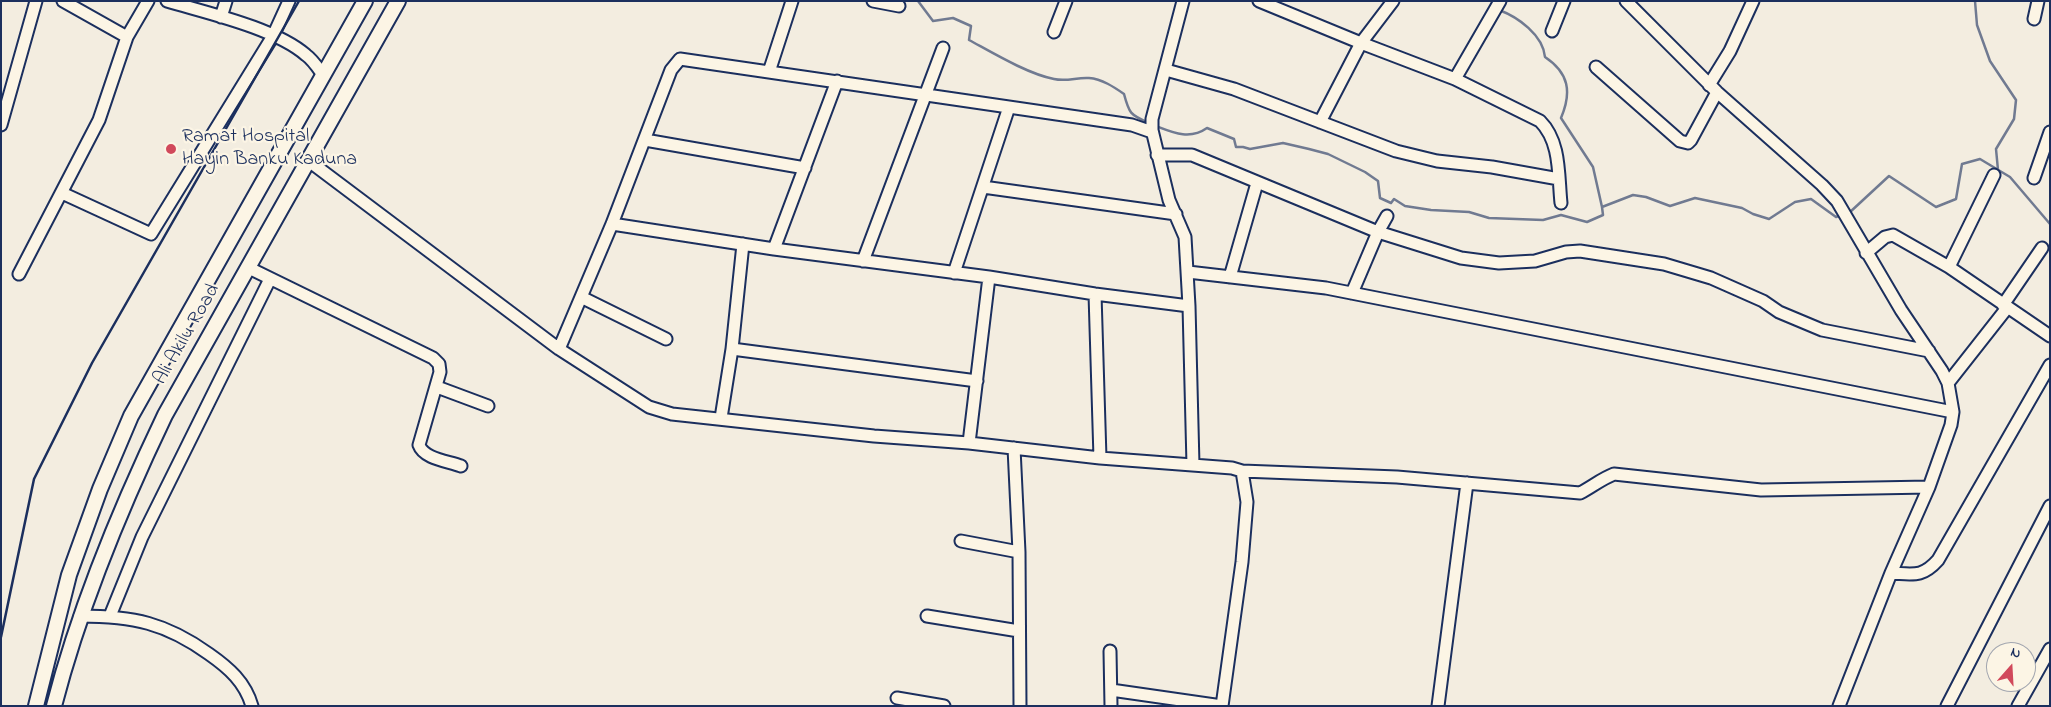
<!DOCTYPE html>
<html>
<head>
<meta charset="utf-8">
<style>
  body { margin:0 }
  #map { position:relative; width:2051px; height:707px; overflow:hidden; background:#f3ede0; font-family:"Indie Flower",sans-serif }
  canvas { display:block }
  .frame { position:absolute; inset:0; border:2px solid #1b2f5e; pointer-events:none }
  .north { position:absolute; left:1986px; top:642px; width:50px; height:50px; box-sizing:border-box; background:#fcf5e5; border:1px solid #a2a6af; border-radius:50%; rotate:19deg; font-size:14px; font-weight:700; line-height:20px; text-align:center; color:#1b2f5e }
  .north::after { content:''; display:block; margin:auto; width:18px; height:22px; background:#d1495b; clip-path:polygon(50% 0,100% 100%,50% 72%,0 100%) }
</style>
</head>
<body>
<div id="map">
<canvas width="2051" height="707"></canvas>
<div class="frame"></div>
<div class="north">N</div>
</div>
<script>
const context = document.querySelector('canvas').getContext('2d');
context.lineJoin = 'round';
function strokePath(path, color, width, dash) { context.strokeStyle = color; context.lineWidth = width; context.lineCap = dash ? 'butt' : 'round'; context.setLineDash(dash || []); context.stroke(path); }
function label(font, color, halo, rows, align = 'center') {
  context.font = font + ' "Indie Flower",sans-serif'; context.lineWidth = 4.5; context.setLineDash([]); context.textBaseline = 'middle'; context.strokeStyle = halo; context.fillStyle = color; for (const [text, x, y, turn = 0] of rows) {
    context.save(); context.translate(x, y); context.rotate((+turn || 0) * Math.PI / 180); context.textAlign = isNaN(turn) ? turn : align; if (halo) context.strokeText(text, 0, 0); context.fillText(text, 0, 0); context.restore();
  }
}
const stream = new Path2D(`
  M918,1L933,21L953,18L971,26L969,40C993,53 1028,74 1054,79C1067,82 1077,77 1089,78C1102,79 1114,87 1124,94C1129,113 1130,115 1149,123
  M1975,1L1977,25L1990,61L2016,100L2014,119L1996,149L1998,170
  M1499,10C1518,17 1543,35 1545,57C1569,73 1572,92 1561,118L1593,167L1602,207L1633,195L1646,197L1670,206L1695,198L1742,208L1753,214L1769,219L1795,202L1811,199L1836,217L1841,215
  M1156,126C1174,133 1190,140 1207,128L1234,139L1236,147H1243L1250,149L1283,143L1309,149L1328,154L1365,172L1378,181L1380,198L1391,203L1394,199L1405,206L1431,210L1469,212L1489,218L1543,220L1561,215L1587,222L1603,215L1602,207
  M1849,213L1889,176L1936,207L1956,199L1962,164L1980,159L2010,177L2050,224`);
const minor = new Path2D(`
  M63,1L127,37
  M167,1C207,13 275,28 306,55C313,60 318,68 323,75
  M873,1L899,6
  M1183,1L1152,119V130L1169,200L1185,237L1189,306L1193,465
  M1259,1L1361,43L1455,79L1540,121C1561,142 1558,175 1561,203
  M1626,1L1717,92L1822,185L1837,201L1901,310L1942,371L1948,383L1953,412L1951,425L1929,487L1891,573L1839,706
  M221,17L226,1
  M2034,19L2038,1
  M1552,31L1564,1
  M1054,32L1066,1
  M1596,67L1680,141L1688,143L1691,140L1717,92
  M1166,70L1234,89L1396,151L1437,161L1492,167L1559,179
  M769,72L792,1
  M1455,79L1500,1
  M1709,85L1730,51L1753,1
  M1320,122L1361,43L1393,1
  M1,125L36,1
  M645,140L805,168
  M1157,155H1192L1378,232L1461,258L1499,263L1535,261L1566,252L1580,251L1664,264L1711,278L1763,301L1779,312L1822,330L1929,351
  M309,161L559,349L649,407L672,414L874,436L969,443L1100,458L1232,468L1242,471L1397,477L1580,493C1592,487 1601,479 1614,474L1761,490L1929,487
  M2034,178L2050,132
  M983,187L1176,214
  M62,193L151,234L273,36L289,1
  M612,224L774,249L989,277L1095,294L1189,306
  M774,249L837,81
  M1866,253L1885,237L1893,235L1949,267L2050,336
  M863,261L943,48
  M1949,267L1994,175
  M249,268L433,358L439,364L440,372L419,445C424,459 448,461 461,466
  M1188,272L1326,288L1953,412
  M954,273L1009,107
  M19,274L99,120L127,37L148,1
  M1230,277L1257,183
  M1352,293L1378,232L1387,216
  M1095,294L1100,458
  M581,297L666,339
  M2003,305L2042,248
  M559,349L612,224L671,70L680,59L1132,125L1152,132
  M732,349L977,381
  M1948,383L2007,308
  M437,387L488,406
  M721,418L732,349L743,244
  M969,443L989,277
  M1014,448L1019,552L1020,706
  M961,541L1019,552
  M1891,573C1913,574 1922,578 1938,560L2050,365
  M80,616C133,616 166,623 209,654C229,668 245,682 252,706
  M110,616L142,537L270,279
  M927,616L1019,631
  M1110,651L1111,706
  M1111,690L1222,706
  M897,698L944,706
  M1222,706L1242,562L1247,502L1242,471
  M1438,706L1467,483
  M1947,706L2050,506
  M2018,706L2050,649`);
const major = new Path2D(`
  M36,706L69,575L100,489L131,416L365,1
  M54,706C80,605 120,509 165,415L398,1`);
const rail = new Path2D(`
  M1,637L34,479L92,363L299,1`);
const markers = [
  [171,149,6,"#d1495b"]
];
const poiNames = [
  ["Ramat Hospital",182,138],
  ["Hayin Banku Kaduna",182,161]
];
const streetNames = [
  ["Ali Akilu Road",188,335,-60]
];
strokePath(stream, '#707a91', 2.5);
strokePath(minor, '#1b2f5e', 15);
strokePath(major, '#1b2f5e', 18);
strokePath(minor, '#fcf5e5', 11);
strokePath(major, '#fcf5e5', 14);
strokePath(rail, '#1b2f5e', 2.5);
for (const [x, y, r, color] of markers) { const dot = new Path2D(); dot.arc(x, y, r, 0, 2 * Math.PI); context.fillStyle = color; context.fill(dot); strokePath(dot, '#fcf5e5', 2); }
label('20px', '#1b2f5e', '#fcf5e5', poiNames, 'left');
label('20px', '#1b2f5e', '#fcf5e5', streetNames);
</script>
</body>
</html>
